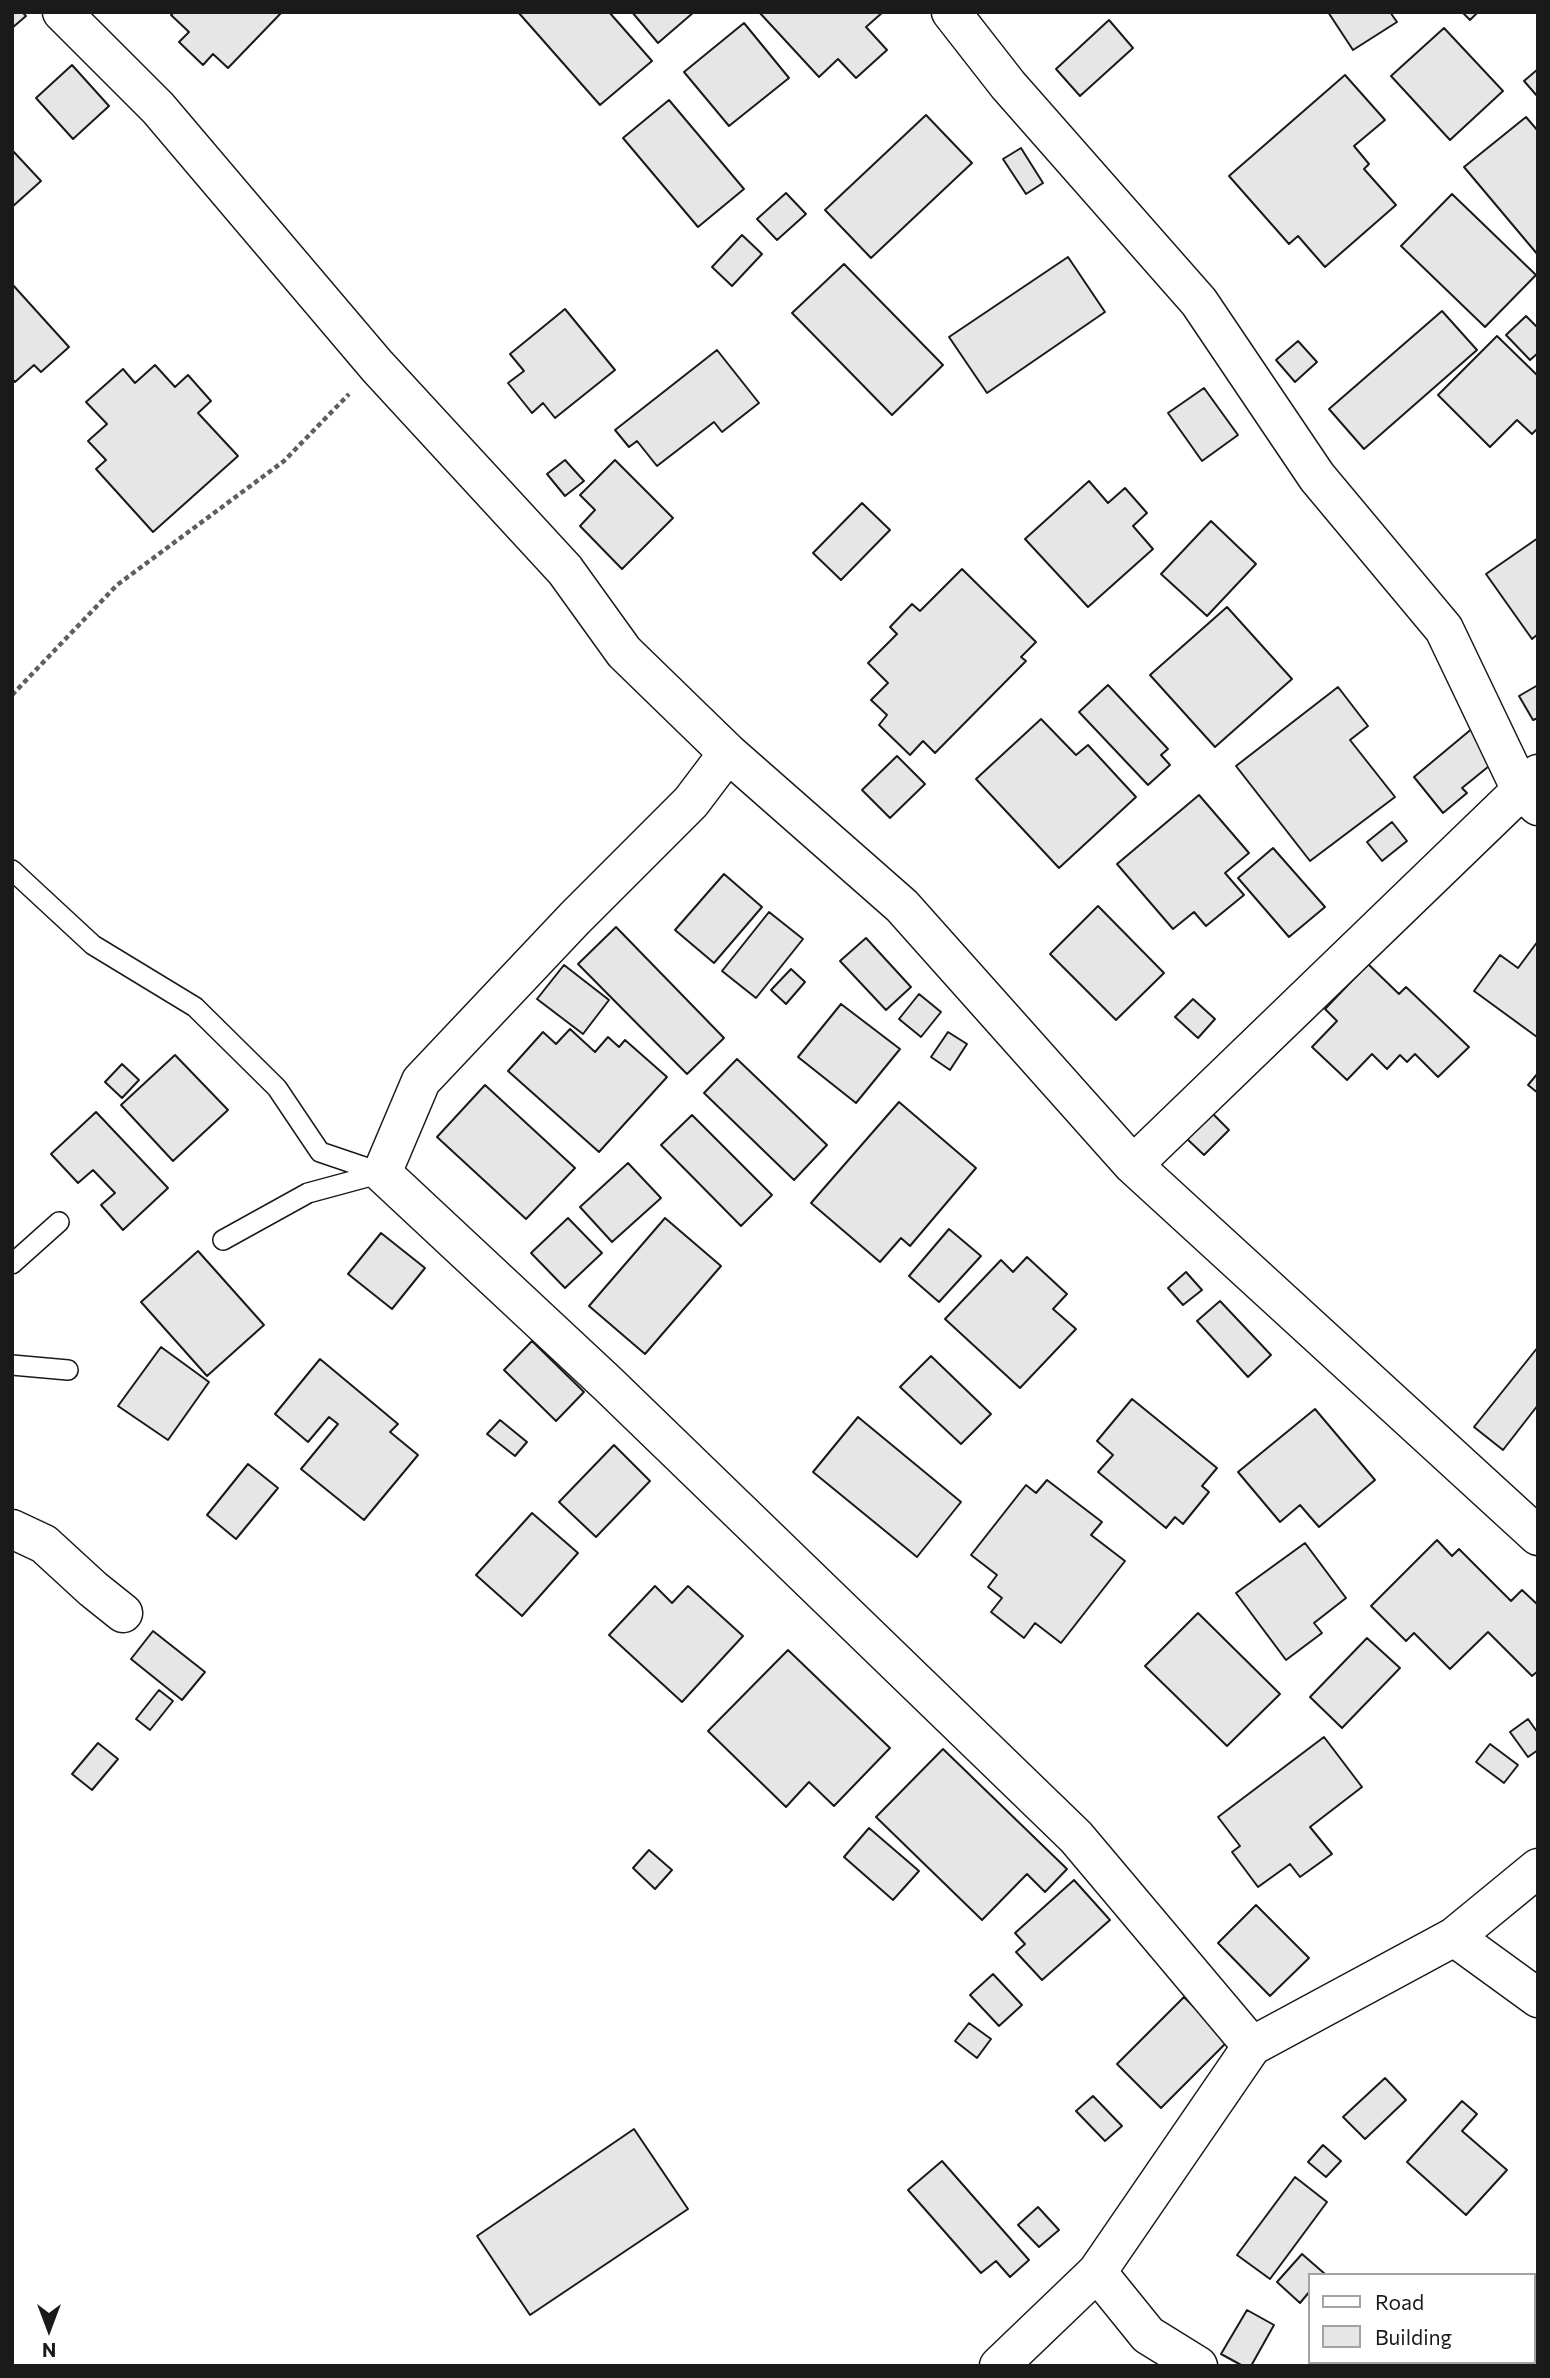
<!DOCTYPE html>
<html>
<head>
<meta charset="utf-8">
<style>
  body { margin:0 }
  #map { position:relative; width:1550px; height:2378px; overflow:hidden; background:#fff; font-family:Commissioner,sans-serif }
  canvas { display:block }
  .frame { position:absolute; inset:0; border:14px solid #1a1a1a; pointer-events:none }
  .legend { position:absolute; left:1308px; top:2273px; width:228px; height:91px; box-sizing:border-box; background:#fff; border:2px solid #a3a3a3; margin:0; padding:9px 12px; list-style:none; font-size:21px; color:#1a1a1a }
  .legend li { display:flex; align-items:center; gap:14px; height:35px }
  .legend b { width:35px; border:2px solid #a3a3a3 }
  .north { position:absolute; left:14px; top:2294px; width:70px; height:70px; -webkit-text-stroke:5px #fff; paint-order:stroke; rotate:180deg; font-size:19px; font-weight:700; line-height:28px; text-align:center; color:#1a1a1a }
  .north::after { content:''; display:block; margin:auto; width:24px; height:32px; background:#1a1a1a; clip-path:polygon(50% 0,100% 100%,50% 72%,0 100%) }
</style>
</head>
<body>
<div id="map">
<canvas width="1550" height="2378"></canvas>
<div class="frame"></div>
<ul class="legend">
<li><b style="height:9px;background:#fff"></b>Road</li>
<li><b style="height:19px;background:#e6e6e6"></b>Building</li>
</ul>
<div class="north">N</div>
</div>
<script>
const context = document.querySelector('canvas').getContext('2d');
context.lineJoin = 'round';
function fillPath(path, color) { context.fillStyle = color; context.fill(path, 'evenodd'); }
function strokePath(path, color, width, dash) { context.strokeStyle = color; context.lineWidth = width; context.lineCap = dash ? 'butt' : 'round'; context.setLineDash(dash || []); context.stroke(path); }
const building = new Path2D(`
  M12,12H22L26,16L12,28Z
  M174,12H282L228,68L213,54L203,65L179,42L189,32L171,15Z
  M518,12H609L652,61L600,105Z
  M632,12H694L658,43Z
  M759,12H883L866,27L887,50L856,78L838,59L819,77Z
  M1328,12H1390L1397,22L1353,50Z
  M1462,12H1478L1470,20Z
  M1109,20L1133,48L1080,96L1056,69Z
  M744,23L789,78L729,126L684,72Z
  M1444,28L1503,91L1450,140L1391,76Z
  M72,65L109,106L73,139L36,98Z
  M1538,69V97L1524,81Z
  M1345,75L1385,120L1354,146L1369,164L1364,169L1396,205L1325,267L1298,236L1289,244L1229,176Z
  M669,100L744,189L698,227L623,138Z
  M926,115L972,163L871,258L825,210Z
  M1526,117L1538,131V255L1464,167Z
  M1021,148L1043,183L1026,194L1003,159Z
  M12,150L41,181L12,207Z
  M786,193L806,214L777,240L757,219Z
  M1452,194L1536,275L1485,327L1401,246Z
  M742,235L762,254L732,286L712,267Z
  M1068,257L1105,312L987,393L949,337Z
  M844,264L943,365L892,415L792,313Z
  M12,284L69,347L41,372L34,365L15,382L12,379Z
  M565,309L615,370L555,418L543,403L532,413L508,383L524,371L510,354Z
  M1442,311L1477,350L1364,449L1329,409Z
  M1526,316L1538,328V353L1530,360L1506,335Z
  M1497,336L1538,376V428L1532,434L1517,420L1490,447L1438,395Z
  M1298,341L1317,362L1295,382L1276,360Z
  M717,350L759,403L722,432L714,422L657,466L637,441L629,447L615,430Z
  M155,365L175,387L188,375L211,401L198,413L238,456L153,532L96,469L106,460L88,441L107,424L86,402L123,369L135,383Z
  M1204,388L1238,435L1202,461L1168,413Z
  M565,460L584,481L565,496L547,474Z
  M615,460L673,518L622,569L580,526L595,510L580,495Z
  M1089,481L1108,503L1125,488L1147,513L1133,526L1153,549L1088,607L1025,539Z
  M862,503L890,530L841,580L813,553Z
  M1211,521L1256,564L1207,616L1161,574Z
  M1538,538V634L1532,639L1486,574Z
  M962,569L1036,642L1021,657L1026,661L935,753L923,741L910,755L879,725L887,715L871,700L888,683L868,663L897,634L890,627L912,604L920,611Z
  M1227,607L1292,679L1215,747L1150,675Z
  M1108,685L1168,749L1161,755L1170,765L1148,785L1079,712Z
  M1538,685V718L1533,720L1519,696Z
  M1338,687L1368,726L1350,740L1395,797L1310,861L1236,766Z
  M1041,719L1076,755L1088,745L1136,797L1059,868L976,779Z
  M1474,727L1499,758L1462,788L1467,793L1443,813L1414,777Z
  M897,756L925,784L890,818L862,790Z
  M1199,795L1249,853L1225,873L1244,895L1206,926L1194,912L1173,929L1117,864Z
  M1392,822L1407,841L1382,861L1367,842Z
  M1273,848L1325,907L1289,937L1238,878Z
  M724,874L762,907L714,963L675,930Z
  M1098,906L1164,973L1116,1020L1050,954Z
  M769,912L803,939L756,998L722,971Z
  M616,927L724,1038L687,1074L578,964Z
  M866,938L911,987L886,1010L840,961Z
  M1538,941V1036L1537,1037L1474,991L1500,955L1518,968Z
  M1368,964L1399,994L1406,987L1469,1047L1438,1077L1415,1054L1407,1062L1400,1055L1387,1069L1372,1054L1347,1080L1312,1047L1337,1021L1325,1009Z
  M564,965L609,1000L583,1034L537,999Z
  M791,969L805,982L786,1004L771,990Z
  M919,994L941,1012L921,1037L899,1019Z
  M1193,999L1215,1019L1198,1038L1175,1017Z
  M841,1004L900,1049L856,1103L798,1057Z
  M570,1029L595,1052L608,1037L619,1047L625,1040L667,1077L599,1152L508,1071L543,1032L556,1044Z
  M948,1032L967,1044L950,1070L931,1057Z
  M175,1055L228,1110L173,1161L121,1105Z
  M737,1059L827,1145L794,1180L704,1093Z
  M122,1064L139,1080L122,1098L105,1082Z
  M1538,1073V1093L1528,1085Z
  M485,1085L575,1168L526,1219L437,1137Z
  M899,1102L976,1168L910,1246L901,1238L880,1262L811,1203Z
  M1210,1111L1229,1130L1204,1155L1185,1137Z
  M96,1112L168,1188L123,1230L101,1205L115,1193L93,1170L78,1183L51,1154Z
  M692,1115L772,1195L741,1226L661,1145Z
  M628,1163L661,1198L612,1242L580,1207Z
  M568,1218L602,1253L565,1288L531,1253Z
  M665,1218L721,1266L645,1354L589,1306Z
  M949,1229L981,1256L939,1302L909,1276Z
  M381,1233L425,1268L392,1309L348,1274Z
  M198,1251L264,1325L207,1376L141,1302Z
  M1027,1257L1067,1294L1053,1309L1076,1329L1020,1388L945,1319L1001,1260L1013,1272Z
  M1186,1272L1202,1290L1183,1305L1168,1288Z
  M1220,1301L1271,1355L1248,1377L1197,1321Z
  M532,1341L584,1392L556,1421L504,1370Z
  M161,1347L209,1382L168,1440L118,1406Z
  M1538,1347V1405L1503,1450L1474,1427Z
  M931,1356L991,1414L961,1444L900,1387Z
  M320,1359L398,1424L390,1432L418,1455L364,1520L301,1469L338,1424L329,1417L308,1442L275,1414Z
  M1132,1399L1217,1468L1202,1486L1209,1492L1183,1524L1175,1517L1166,1528L1098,1472L1113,1455L1097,1441Z
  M1315,1409L1375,1480L1319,1527L1300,1505L1280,1522L1238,1472Z
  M858,1417L961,1502L917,1557L813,1472Z
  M500,1420L527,1442L515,1456L487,1434Z
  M614,1445L650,1481L596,1537L559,1502Z
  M248,1464L278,1488L236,1539L207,1515Z
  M1047,1480L1102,1522L1091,1535L1125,1561L1061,1643L1035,1623L1024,1638L991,1612L1002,1598L988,1587L997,1575L971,1555L1026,1485L1036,1493Z
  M532,1513L578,1553L522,1616L476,1575Z
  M1437,1540L1452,1556L1459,1549L1511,1601L1522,1590L1538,1605V1671L1532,1676L1488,1632L1450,1669L1414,1633L1406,1641L1371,1606Z
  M1305,1543L1346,1598L1314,1623L1322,1633L1286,1660L1236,1593Z
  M655,1586L672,1603L688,1586L743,1636L682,1702L609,1635Z
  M1198,1613L1280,1694L1227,1746L1145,1666Z
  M153,1631L205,1672L182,1700L131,1659Z
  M1367,1638L1400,1668L1342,1728L1310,1697Z
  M788,1650L890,1748L834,1806L809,1782L786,1807L708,1731Z
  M159,1690L173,1701L150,1730L136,1719Z
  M1528,1719L1538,1733V1750L1528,1757L1510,1732Z
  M1324,1737L1362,1787L1310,1827L1332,1854L1300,1877L1290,1864L1258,1887L1232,1852L1240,1846L1218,1817Z
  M98,1743L118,1759L92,1790L72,1774Z
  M1490,1744L1518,1765L1504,1783L1476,1762Z
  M943,1749L1067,1869L1045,1892L1027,1874L982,1920L876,1817Z
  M869,1828L919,1871L893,1900L844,1857Z
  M649,1850L672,1870L655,1889L633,1868Z
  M1074,1880L1110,1920L1042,1980L1016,1952L1025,1944L1015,1933Z
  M1256,1905L1309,1958L1270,1996L1218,1943Z
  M993,1974L1022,2005L999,2026L970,1995Z
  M1184,1997L1228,2041L1161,2108L1117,2064Z
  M969,2023L991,2039L977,2058L955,2041Z
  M1385,2078L1406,2100L1365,2139L1343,2117Z
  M1093,2096L1122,2126L1105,2141L1076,2111Z
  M1462,2101L1477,2114L1462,2131L1507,2170L1466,2215L1407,2162Z
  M634,2129L688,2209L530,2315L477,2236Z
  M1323,2145L1341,2161L1326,2177L1308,2162Z
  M942,2161L1029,2260L1010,2277L996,2261L981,2273L908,2190Z
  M1295,2177L1327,2202L1270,2279L1237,2255Z
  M1038,2207L1059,2230L1039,2247L1018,2225Z
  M1302,2254L1325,2274L1310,2275V2291L1300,2303L1277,2282Z
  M1247,2310L1274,2325L1251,2366H1243L1221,2354Z
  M1378,2362H1405L1403,2366H1383Z`);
const path = new Path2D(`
  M12,695L117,585L284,461L349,394`);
const service = new Path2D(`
  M12,870L93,945L195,1007L277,1088L320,1152L382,1173L308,1193L223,1240
  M12,1264L59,1222
  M12,1365L68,1370`);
const minor = new Path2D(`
  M62,12L158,108L377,366L565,570L624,652L728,753L902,906L1133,1165L1538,1536
  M951,12L1008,85L1199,302L1317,477L1444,629L1521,790L1538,806
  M728,753L691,802L575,918L421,1081L382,1173L608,1384L1076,1837L1252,2046
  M1133,1165L1538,774
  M12,1529L44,1544L93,1589L123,1613
  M1454,1937L1538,1998
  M1097,2272L1148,2335L1198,2366
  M999,2366L1097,2272L1252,2046L1454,1937L1538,1868`);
fillPath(building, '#e6e6e6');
strokePath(building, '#1a1a1a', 2);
strokePath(service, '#1a1a1a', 22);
strokePath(minor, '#1a1a1a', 41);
strokePath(path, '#5f5f5f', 4.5, [5, 3.5]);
strokePath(service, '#fff', 19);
strokePath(minor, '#fff', 38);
</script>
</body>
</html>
